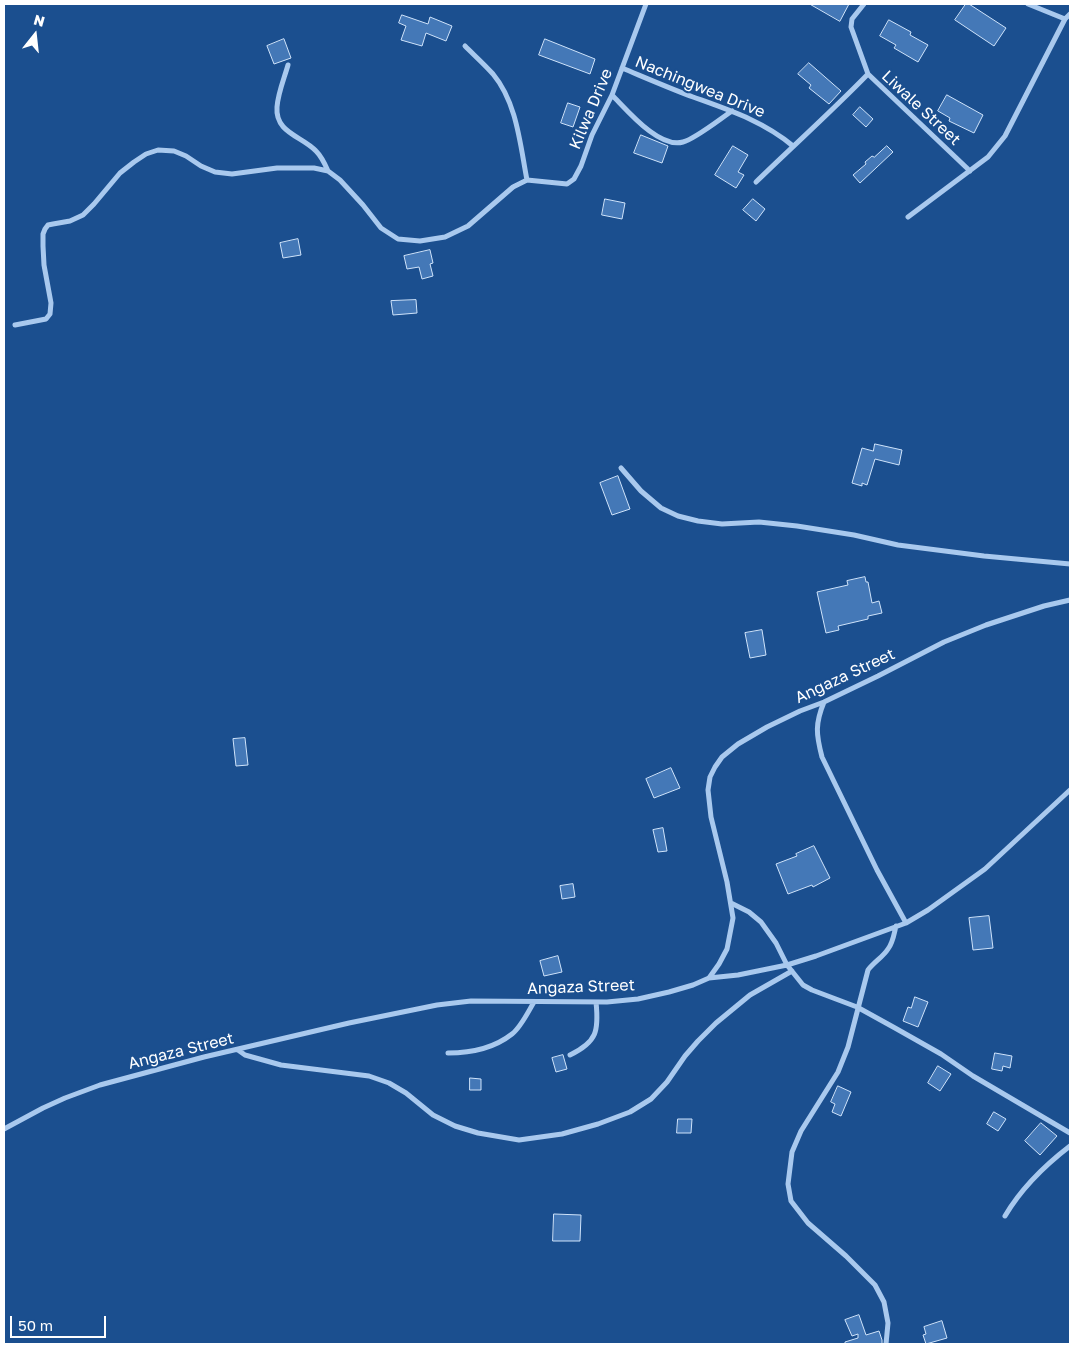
<!DOCTYPE html>
<html>
<head>
<meta charset="utf-8">
<style>
  body { margin:0 }
  #map { position:relative; width:1074px; height:1348px; overflow:hidden; background:#1b4f8f; font-family:"Golos Text",sans-serif }
  canvas { display:block }
  .frame { position:absolute; inset:0; border:5px solid #fff; pointer-events:none }
  .north { position:absolute; left:10px; top:10px; width:50px; height:50px; -webkit-text-stroke:4px #1b4f8f; paint-order:stroke; rotate:16deg; font-size:14px; font-weight:700; line-height:20px; text-align:center; color:#fff }
  .north::after { content:''; display:block; margin:auto; width:18px; height:22px; background:#fff; clip-path:polygon(50% 0,100% 100%,50% 72%,0 100%) }
  .scale { position:absolute; left:10px; top:1316px; width:96px; height:22px; box-sizing:border-box; border:2px solid #fff; border-top:0; padding-left:6px; font-size:15px; line-height:18px; white-space:nowrap; color:#fff; -webkit-text-stroke:4px #1b4f8f; paint-order:stroke }
</style>
</head>
<body>
<div id="map">
<canvas width="1074" height="1348"></canvas>
<div class="frame"></div>
<div class="north">N</div>
<div class="scale">50 m</div>
</div>
<script>
const context = document.querySelector('canvas').getContext('2d');
context.lineJoin = 'round';
function fillPath(path, color) { context.fillStyle = color; context.fill(path, 'evenodd'); }
function strokePath(path, color, width, dash) { context.strokeStyle = color; context.lineWidth = width; context.lineCap = dash ? 'butt' : 'round'; context.setLineDash(dash || []); context.stroke(path); }
function label(font, color, halo, rows, align = 'center') {
  context.font = font + ' "Golos Text",sans-serif'; context.lineWidth = 4; context.setLineDash([]); context.textBaseline = 'middle'; context.strokeStyle = halo; context.fillStyle = color; for (const [text, x, y, turn = 0] of rows) {
    context.save(); context.translate(x, y); context.rotate((+turn || 0) * Math.PI / 180); context.textAlign = isNaN(turn) ? turn : align; if (halo) context.strokeText(text, 0, 0); context.fillText(text, 0, 0); context.restore();
  }
}
const building = new Path2D(`
  M810,4H849L840,21Z
  M966,4H969L1006,28L994,46L955,20Z
  M402,15L428,24L430,17L452,26L446,41L426,33L422,46L401,40L406,26L399,23Z
  M889,20L911,32L910,35L928,45L918,62L894,48L896,45L880,36Z
  M284,39L291,58L274,64L267,46Z
  M545,39L595,59L590,74L539,55Z
  M809,63L841,91L829,104L809,88L811,85L798,74Z
  M947,95L983,115L974,133L949,121L950,118L938,111Z
  M568,103L580,107L573,127L561,123Z
  M860,107L873,119L866,127L853,115Z
  M641,135L668,146L662,163L634,153Z
  M733,146L748,155L738,172L744,175L736,188L715,175Z
  M887,146L893,152L860,183L853,175L866,164L865,162L872,156L874,157Z
  M605,199L625,203L622,219L602,215Z
  M753,199L765,209L756,221L743,210Z
  M298,239L301,255L283,258L280,243Z
  M430,250L433,263L430,264L433,276L422,279L419,267L407,269L404,256Z
  M416,300L417,313L393,315L391,301Z
  M875,444L902,450L899,465L875,459L867,485L862,483V486L852,483L862,448L873,451Z
  M618,476L630,509L612,515L600,483Z
  M865,577L866,582H868L872,603L879,601L882,613L868,616V619L838,626L839,630L826,633L817,592L848,585L847,581Z
  M762,630L766,655L750,658L745,633Z
  M245,738L248,765L236,766L233,739Z
  M671,768L680,788L654,798L646,779Z
  M663,828L667,851L658,852L653,830Z
  M814,846L830,878L813,887L812,885L788,894L776,864L797,856L796,854Z
  M573,884L575,897L562,899L560,886Z
  M989,916L993,948L973,950L969,918Z
  M558,956L562,972L544,976L540,961Z
  M915,997L928,1002L918,1027L903,1021L908,1007L911,1008Z
  M995,1053L1012,1056L1010,1068L1003,1066L1002,1071L992,1069Z
  M563,1055L567,1069L556,1072L552,1058Z
  M938,1066L951,1074L940,1091L928,1083Z
  M470,1078L481,1079V1090H470Z
  M838,1086L851,1092L841,1116L832,1112L835,1104L831,1102Z
  M994,1112L1006,1119L998,1131L987,1124Z
  M678,1119H692L691,1133H677Z
  M1041,1123L1057,1136L1040,1155L1025,1141Z
  M554,1214L581,1215L580,1241H553Z
  M859,1315L866,1335L879,1331L882,1340V1344H845V1342L858,1338V1334L852,1336L845,1320Z
  M942,1321L947,1338L926,1344L923,1335L926,1334L924,1327Z`);
const minor = new Path2D(`
  M864,4L852,19L851,27L868,74L970,171
  M1028,4L1065,19
  M465,46C474,55 484,64 493,74C517,103 520,144 527,180
  M288,65C284,79 278,93 277,107C275,133 302,136 316,151C322,157 325,164 328,171
  M622,68C646,78 669,88 693,97C729,110 763,121 793,146
  M612,95C627,110 659,149 683,142C695,139 720,119 732,111
  M756,182C793,146 832,111 868,74
  M908,217L988,157L1005,136L1065,19L1070,14
  M15,325L46,319L50,314L51,303L44,265L43,246V234L45,229L48,225L53,224L70,221L83,215L94,204L120,173L134,162L146,154L158,150L174,151L186,156L201,166L215,172L232,174L277,168H314L328,171L340,180L363,205L381,228L398,239L420,241L445,237L468,226L513,187L527,180L567,184L574,179L581,166L592,135L612,95L646,4
  M621,468L641,491L661,508L678,516L698,521L722,524L759,522L797,526L854,535L898,545L984,556L1070,564
  M824,702C815,724 816,734 822,757L877,870L906,923
  M731,903L749,912L761,922L776,943L787,965L803,985L812,990L857,1007L895,1028L941,1054L973,1076L1070,1133
  M709,978L738,975L787,965L816,956L906,923L928,910L985,869L1070,790
  M238,1050L245,1055L281,1065L369,1076L389,1083L406,1093L433,1115L455,1126L478,1133L519,1140L562,1134L598,1124L630,1112L651,1099L667,1082L685,1056L698,1041L716,1023L750,995L792,971
  M448,1053C470,1053 493,1049 512,1034C521,1027 528,1012 534,1002
  M570,1055C597,1042 599,1031 596,1002
  M4,1129L43,1108L65,1098L100,1085L204,1057L349,1023L437,1005L471,1001L607,1002L638,999L669,992L693,985L709,978L719,964L727,949L733,918L727,882L711,817L708,790L710,777L715,767L722,757L738,744L767,727L800,711L824,702L878,676L944,642L986,625L1044,606L1070,600
  M1005,1216C1022,1187 1044,1166 1070,1146
  M886,1344L888,1323L884,1302L875,1285L846,1256L808,1223L791,1201L788,1184L792,1152L801,1131L838,1072L848,1047L868,970C874,962 883,957 888,949C893,943 894,934 896,926`);
const streetNames = [
  ["Nachingwea Drive",700,87,22],
  ["Liwale Street",921,108,43],
  ["Kilwa Drive",591,109,-67],
  ["Angaza Street",845,676,-25],
  ["Angaza Street",581,987,-2],
  ["Angaza Street",181,1051,-14]
];
fillPath(building, '#4478b7');
strokePath(building, '#cfe3fa', 1);
strokePath(minor, '#a9c9ee', 5);
label('16px', '#fff', '#1b4f8f', streetNames);
</script>
</body>
</html>
